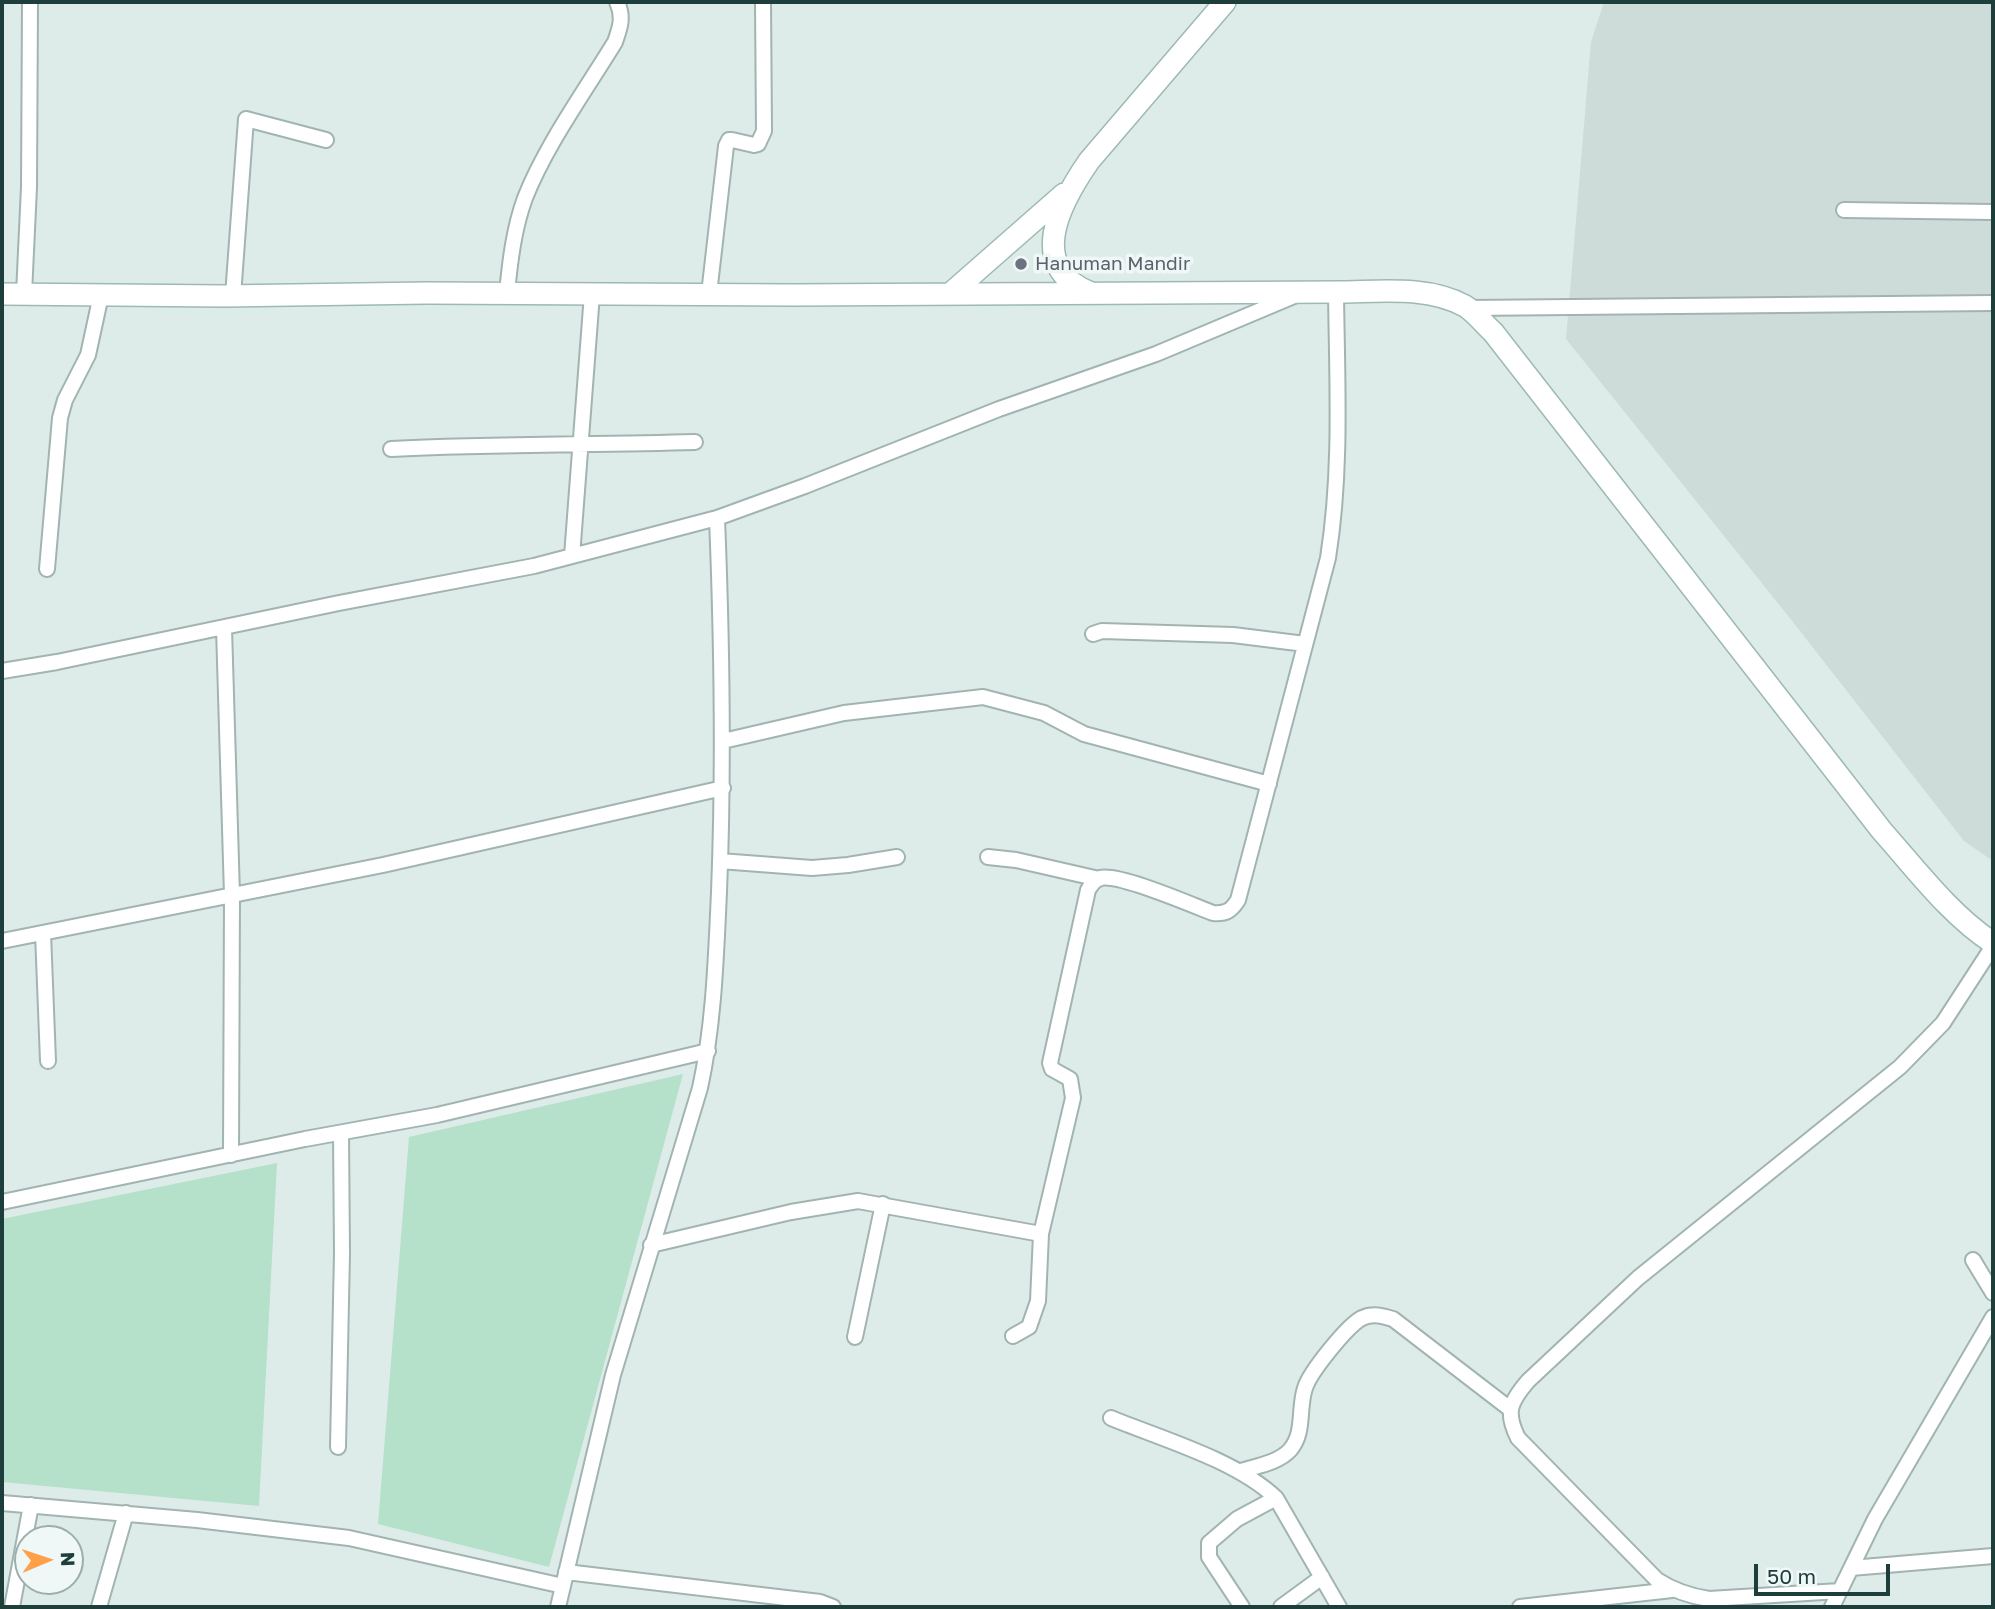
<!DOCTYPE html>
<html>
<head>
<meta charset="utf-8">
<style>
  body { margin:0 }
  #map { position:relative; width:1995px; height:1609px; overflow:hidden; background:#deece9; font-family:"Golos Text",sans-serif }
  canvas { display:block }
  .frame { position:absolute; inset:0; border:4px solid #1e3e3c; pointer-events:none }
  .north { position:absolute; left:14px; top:1525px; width:70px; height:70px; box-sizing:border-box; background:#eff8f6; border:2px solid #9baeac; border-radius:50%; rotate:88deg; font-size:19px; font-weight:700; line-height:28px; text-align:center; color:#1e3e3c }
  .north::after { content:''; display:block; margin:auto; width:24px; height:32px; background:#ffa049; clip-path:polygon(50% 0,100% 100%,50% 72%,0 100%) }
  .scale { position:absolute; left:1754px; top:1564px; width:136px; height:32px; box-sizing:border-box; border:4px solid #1e3e3c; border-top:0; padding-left:9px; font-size:21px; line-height:24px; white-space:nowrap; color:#1e3e3c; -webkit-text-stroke:5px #eff8f6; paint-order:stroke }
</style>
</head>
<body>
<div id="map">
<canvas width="1995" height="1609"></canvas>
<div class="frame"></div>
<div class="north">N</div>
<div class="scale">50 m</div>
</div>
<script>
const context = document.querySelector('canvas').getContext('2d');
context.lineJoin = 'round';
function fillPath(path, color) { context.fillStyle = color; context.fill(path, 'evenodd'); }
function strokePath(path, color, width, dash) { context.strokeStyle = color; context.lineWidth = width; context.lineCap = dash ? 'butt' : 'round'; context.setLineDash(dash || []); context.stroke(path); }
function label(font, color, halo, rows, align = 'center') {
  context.font = font + ' "Golos Text",sans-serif'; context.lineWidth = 7; context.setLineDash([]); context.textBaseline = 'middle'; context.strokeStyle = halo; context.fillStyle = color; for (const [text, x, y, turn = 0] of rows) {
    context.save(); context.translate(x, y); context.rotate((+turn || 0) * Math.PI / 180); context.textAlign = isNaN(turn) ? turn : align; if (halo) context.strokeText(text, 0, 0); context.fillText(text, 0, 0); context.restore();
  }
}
const built = new Path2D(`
  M1604,2H1993V861L1964,841L1789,617L1566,339L1591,42Z`);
const green = new Path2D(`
  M683,1074L549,1567L378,1524L409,1137Z
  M277,1163L259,1506L2,1482V1219Z`);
const street = new Path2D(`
  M1844,210L1993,212
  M507,293C510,261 514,228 525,198C546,145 585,91 615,42C620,28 624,17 617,2
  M24,294L29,187L30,2
  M709,294L726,146L729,140H732L754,145L758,144L764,131L763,2
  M233,296L246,119L326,140
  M1468,308L1993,303
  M391,449C493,444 594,445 695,442
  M572,556L592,294
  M47,569L60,418L65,400L88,355L101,295
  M224,628L232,895L231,1155
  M1093,634L1102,631L1233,635L1305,644
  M2,671L57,662L339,603L534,566L717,518L805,486L999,409L1156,354L1294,296
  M723,741L844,713L983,697L1044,713L1084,734L1269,784
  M988,857L1016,860L1099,879
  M720,861L812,868L848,865L897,857
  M43,933L48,1061
  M2,941L383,865L723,788
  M2,1202L305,1139L437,1115L708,1051
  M651,1245L791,1212L858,1201L1041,1234
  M1973,1260L1993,1293
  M1013,1336L1029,1327L1038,1301L1041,1234L1073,1098L1070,1079L1052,1069L1050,1063L1088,890C1091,885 1094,880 1100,878C1119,873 1192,905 1213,913C1226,914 1231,911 1238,900L1328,558C1342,470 1337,381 1336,292
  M855,1337L883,1204
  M1111,1418C1162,1439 1236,1460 1276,1498L1339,1607
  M338,1447L342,1253L341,1133
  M1241,1471C1256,1466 1278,1463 1290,1450C1305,1433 1298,1409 1305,1388C1310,1372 1347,1326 1362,1318C1373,1313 1383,1316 1393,1319L1510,1409
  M2,1503L197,1520L349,1538L563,1586
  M1851,1568L1993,1556
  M566,1572L820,1602L833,1607
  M1840,1591L1709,1599C1689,1596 1674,1591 1657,1580L1518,1438C1505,1412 1510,1402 1528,1381L1638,1278L1900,1067L1943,1023L1993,946
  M12,1607L31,1505
  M99,1607L126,1513
  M558,1607L613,1375L700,1088C714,1024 716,957 719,892C724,767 722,643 717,518
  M1242,1607L1209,1557V1543L1237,1519L1276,1498
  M1281,1607L1322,1577
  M1520,1607L1672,1590
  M1832,1607L1875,1519L1993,1317`);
const secondary = new Path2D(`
  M1091,293C1025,267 1060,203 1089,161L1225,2
  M2,294L224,296L427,293L793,295L1336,292C1378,292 1427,285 1465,306C1475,312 1484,324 1493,332L1882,831C1916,869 1950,915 1993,943
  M950,294L1064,194`);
const markers = [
  [1021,264,7,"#6b7280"]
];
const worshipNames = [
  ["Hanuman Mandir",1035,264]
];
fillPath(built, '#cddcd8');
fillPath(green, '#b5e0ca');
strokePath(street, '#a1b4b2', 18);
strokePath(secondary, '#9cb9b5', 24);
strokePath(street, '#fff', 14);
strokePath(secondary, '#fff', 21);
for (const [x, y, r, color] of markers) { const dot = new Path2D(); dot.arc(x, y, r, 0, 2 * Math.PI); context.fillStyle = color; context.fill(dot); strokePath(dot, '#eff8f6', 2.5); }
label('19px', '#5b616d', '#eff8f6', worshipNames, 'left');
</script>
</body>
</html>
